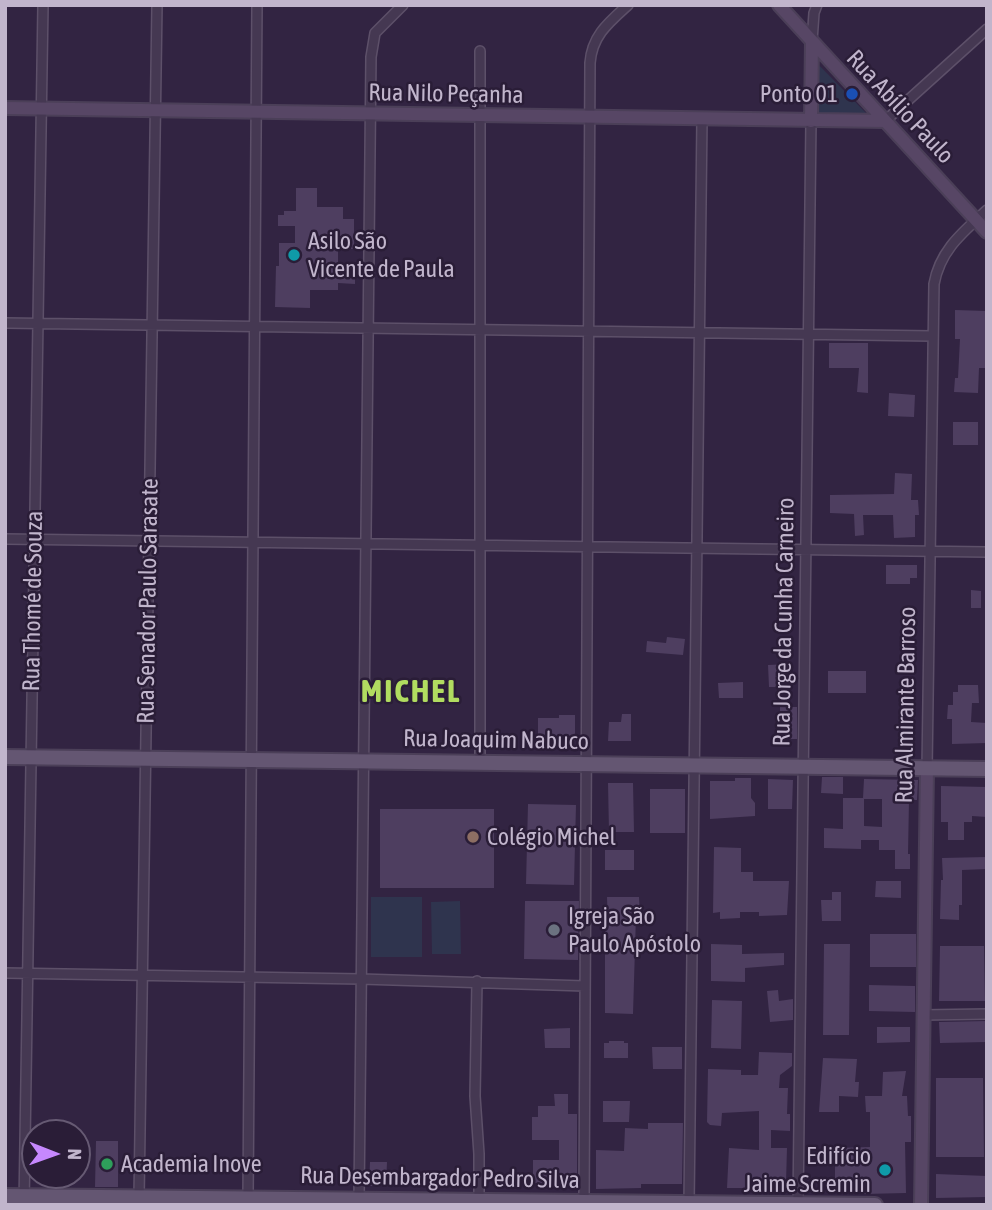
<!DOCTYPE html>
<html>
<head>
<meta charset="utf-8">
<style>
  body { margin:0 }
  #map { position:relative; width:992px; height:1210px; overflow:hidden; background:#322442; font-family:"Asap Condensed",sans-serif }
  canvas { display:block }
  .frame { position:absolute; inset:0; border:7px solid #c1b5cc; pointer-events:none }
  .north { position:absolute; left:21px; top:1119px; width:70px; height:70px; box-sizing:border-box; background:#2a1d37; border:2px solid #665a73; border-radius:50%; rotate:91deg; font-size:19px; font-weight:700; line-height:28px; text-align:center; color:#c1b5cc }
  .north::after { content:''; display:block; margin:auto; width:24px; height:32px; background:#c688fe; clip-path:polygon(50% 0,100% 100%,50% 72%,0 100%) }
</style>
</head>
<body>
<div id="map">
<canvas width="992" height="1210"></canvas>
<div class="frame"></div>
<div class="north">N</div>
</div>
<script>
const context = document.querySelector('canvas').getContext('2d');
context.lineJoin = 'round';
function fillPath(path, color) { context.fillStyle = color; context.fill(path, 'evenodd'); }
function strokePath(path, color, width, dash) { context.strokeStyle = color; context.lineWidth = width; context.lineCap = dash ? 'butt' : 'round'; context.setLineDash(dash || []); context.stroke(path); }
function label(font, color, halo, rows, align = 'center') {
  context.font = font + ' "Asap Condensed",sans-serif'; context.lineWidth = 5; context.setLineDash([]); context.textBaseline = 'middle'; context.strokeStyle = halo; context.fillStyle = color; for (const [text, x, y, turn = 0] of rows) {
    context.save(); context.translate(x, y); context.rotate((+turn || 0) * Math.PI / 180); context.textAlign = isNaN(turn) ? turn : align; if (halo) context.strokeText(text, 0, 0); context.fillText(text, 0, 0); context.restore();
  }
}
const green = new Path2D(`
  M814,60L867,114L813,113Z
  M371,897H422V957H371Z
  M460,901L461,954H432L431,902Z`);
const building = new Path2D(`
  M296,188H317V207H343V219H354V249H338V270H355V284L338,283V290H310V308L275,307L276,266H279V243H295V226H278V215H284V211H296Z
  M955,310L987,311V368H979L978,393L954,392L955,378H958L960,339H955Z
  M829,343H868V393L857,392L859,368H829Z
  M889,393L915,395L914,417L888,416Z
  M953,422H978V445H953Z
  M895,473L912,474L911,500H918L919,515H915V537L894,538L893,515H863L864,535L855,536L854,514L830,513V495L894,494Z
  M886,565H917V578H910V584H886Z
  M971,590L981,591V608H971Z
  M667,637L685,639L683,655L646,652L647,641L666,643Z
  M790,664L791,687H769L768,665Z
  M828,671H866V693H828Z
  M743,682V698H719L718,683Z
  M958,685H978L979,703H972L971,722L987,723V743L952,744V719H947L948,705H953V692H958Z
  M780,707H797V739H780Z
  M622,714H631V741H608L609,722H621Z
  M559,715H575V741H538V718H559Z
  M822,777H843V794L821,793Z
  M735,778H751V798L755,803V816L710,819V781H735Z
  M768,779L793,780L792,809H768Z
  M864,779L918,780L917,800H909L908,854H910V869H895V850H879V840H861V849L824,848V828L843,829V798H863ZM864,799H882V827L864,826Z
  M608,783H633L634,832H609Z
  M941,786L987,787V817L972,816V822H964V840H948V822H941Z
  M650,789H685V833H650Z
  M528,804L576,805L574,885L526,884Z
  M380,809H494V888H380Z
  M714,847L741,848V872H753V881H789L787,915L759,916V912H740V918L720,919V912L713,913Z
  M605,850H634V870H605Z
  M987,857V869L962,870V905H959V920L940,919L941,880H943L942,858Z
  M876,881H901V898L875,897Z
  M832,892H841V921H822L821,900H832Z
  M607,897H639L640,915H636L633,1014L605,1013V927H608Z
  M525,901H579L578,960L524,959Z
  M870,934H916V967H870Z
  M711,944L742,945V954L784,953V965L745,968V982L711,981Z
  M824,944H850L849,1035H823Z
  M940,946H984L985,1001H939Z
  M869,985L915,986V1012L869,1011Z
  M778,990L779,1001L793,999V1020L770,1022L767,991Z
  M712,1000L742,1001L741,1049L711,1048Z
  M987,1021V1042L940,1043L939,1022Z
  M877,1027H910V1042L877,1043Z
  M570,1028V1048H545L544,1029Z
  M609,1041H624V1043H628V1058H604V1043H609Z
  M652,1047H682V1069H653Z
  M759,1052L792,1053V1066L780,1075L779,1088H788L787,1114H790V1131L771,1130V1148H787L786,1183L783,1185L766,1184V1180H747V1188H727L729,1148L759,1150V1111L722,1113L721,1126L710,1125L707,1122L708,1069L741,1070V1075H758Z
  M823,1058L857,1059L855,1082H859L858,1097L839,1096V1112H819Z
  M906,1071L902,1096H907L908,1116H911V1142H905L906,1193L864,1194V1191H835V1148L870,1147V1112H866L865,1096H882L883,1072Z
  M936,1078H983L984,1157H936Z
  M554,1094H568V1114H577V1178L572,1183H533V1160H559V1140H532V1117H538V1106H555Z
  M603,1101H630L629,1122H603Z
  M648,1123H683L682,1184H641V1188L596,1189V1150L624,1151L625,1128L648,1129Z
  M96,1141H118V1187H95Z
  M370,1162H387L386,1186H369Z
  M936,1174L987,1176V1197L936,1198Z`);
const street = new Path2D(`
  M812,41L814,13L817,5
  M480,51V763
  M885,121L987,29
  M5,323L932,336
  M5,539L987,552
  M927,769L934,284C940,250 963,232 987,210
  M5,973L361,979L585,986
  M477,981L475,1096L479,1154V1203
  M923,1015L987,1014
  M139,1197L157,5
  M248,1198L257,5
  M359,1199L371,57L375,33L403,5
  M584,1202L590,63C592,36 608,23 628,5
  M689,1203L702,119
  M798,1204L811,121
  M24,1205L43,5`);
const secondary = new Path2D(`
  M779,5L987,232
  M5,108L885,121
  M811,121L812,41
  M921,1205L927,769`);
const primary = new Path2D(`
  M5,757L987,769
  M5,1196L875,1205`);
const markers = [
  [852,94,7,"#1a4fb4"],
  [294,255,7,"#0f9aa8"],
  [473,837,7,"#8d6e63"],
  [554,930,7,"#6b7280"],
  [107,1164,7,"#2e9e5b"],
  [885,1170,7,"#0f9aa8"]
];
const streetNames = [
  ["Rua Nilo Peçanha",446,94,1],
  ["Rua Abílio Paulo",900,107,47],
  ["Rua Thomé de Souza",33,601,-89],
  ["Rua Senador Paulo Sarasate",148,601,-89],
  ["Rua Jorge da Cunha Carneiro",784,622,-89],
  ["Rua Almirante Barroso",906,705,-89],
  ["Rua Joaquim Nabuco",496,740,1],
  ["Rua Desembargador Pedro Silva",440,1178,1]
];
const poiNames = [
  ["Ponto 01",838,94,"right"],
  ["Asilo São",308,241],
  ["Vicente de Paula",308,269],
  ["Colégio Michel",487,837],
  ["Igreja São",568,916],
  ["Paulo Apóstolo",568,944],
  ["Edifício",871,1156,"right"],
  ["Jaime Scremin",871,1184,"right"],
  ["Academia Inove",121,1164]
];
const districtNames = [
  ["MICHEL",411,692]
];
fillPath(green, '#2f344e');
fillPath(building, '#4e3e60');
strokePath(street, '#5d5069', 12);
strokePath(secondary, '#4b3f58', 16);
strokePath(primary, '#4b3f58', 18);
strokePath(street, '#453852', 9);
strokePath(secondary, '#574665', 12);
strokePath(primary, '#645672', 14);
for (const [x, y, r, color] of markers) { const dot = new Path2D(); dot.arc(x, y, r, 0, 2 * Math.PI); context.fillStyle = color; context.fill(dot); strokePath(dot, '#2a1d37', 2.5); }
label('24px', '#c1b5cc', '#2a1d37', streetNames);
label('24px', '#c1b5cc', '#2a1d37', poiNames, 'left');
context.letterSpacing = '2px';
label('bold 32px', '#b1dc60', '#2a1d37', districtNames);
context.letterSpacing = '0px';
</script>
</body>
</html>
